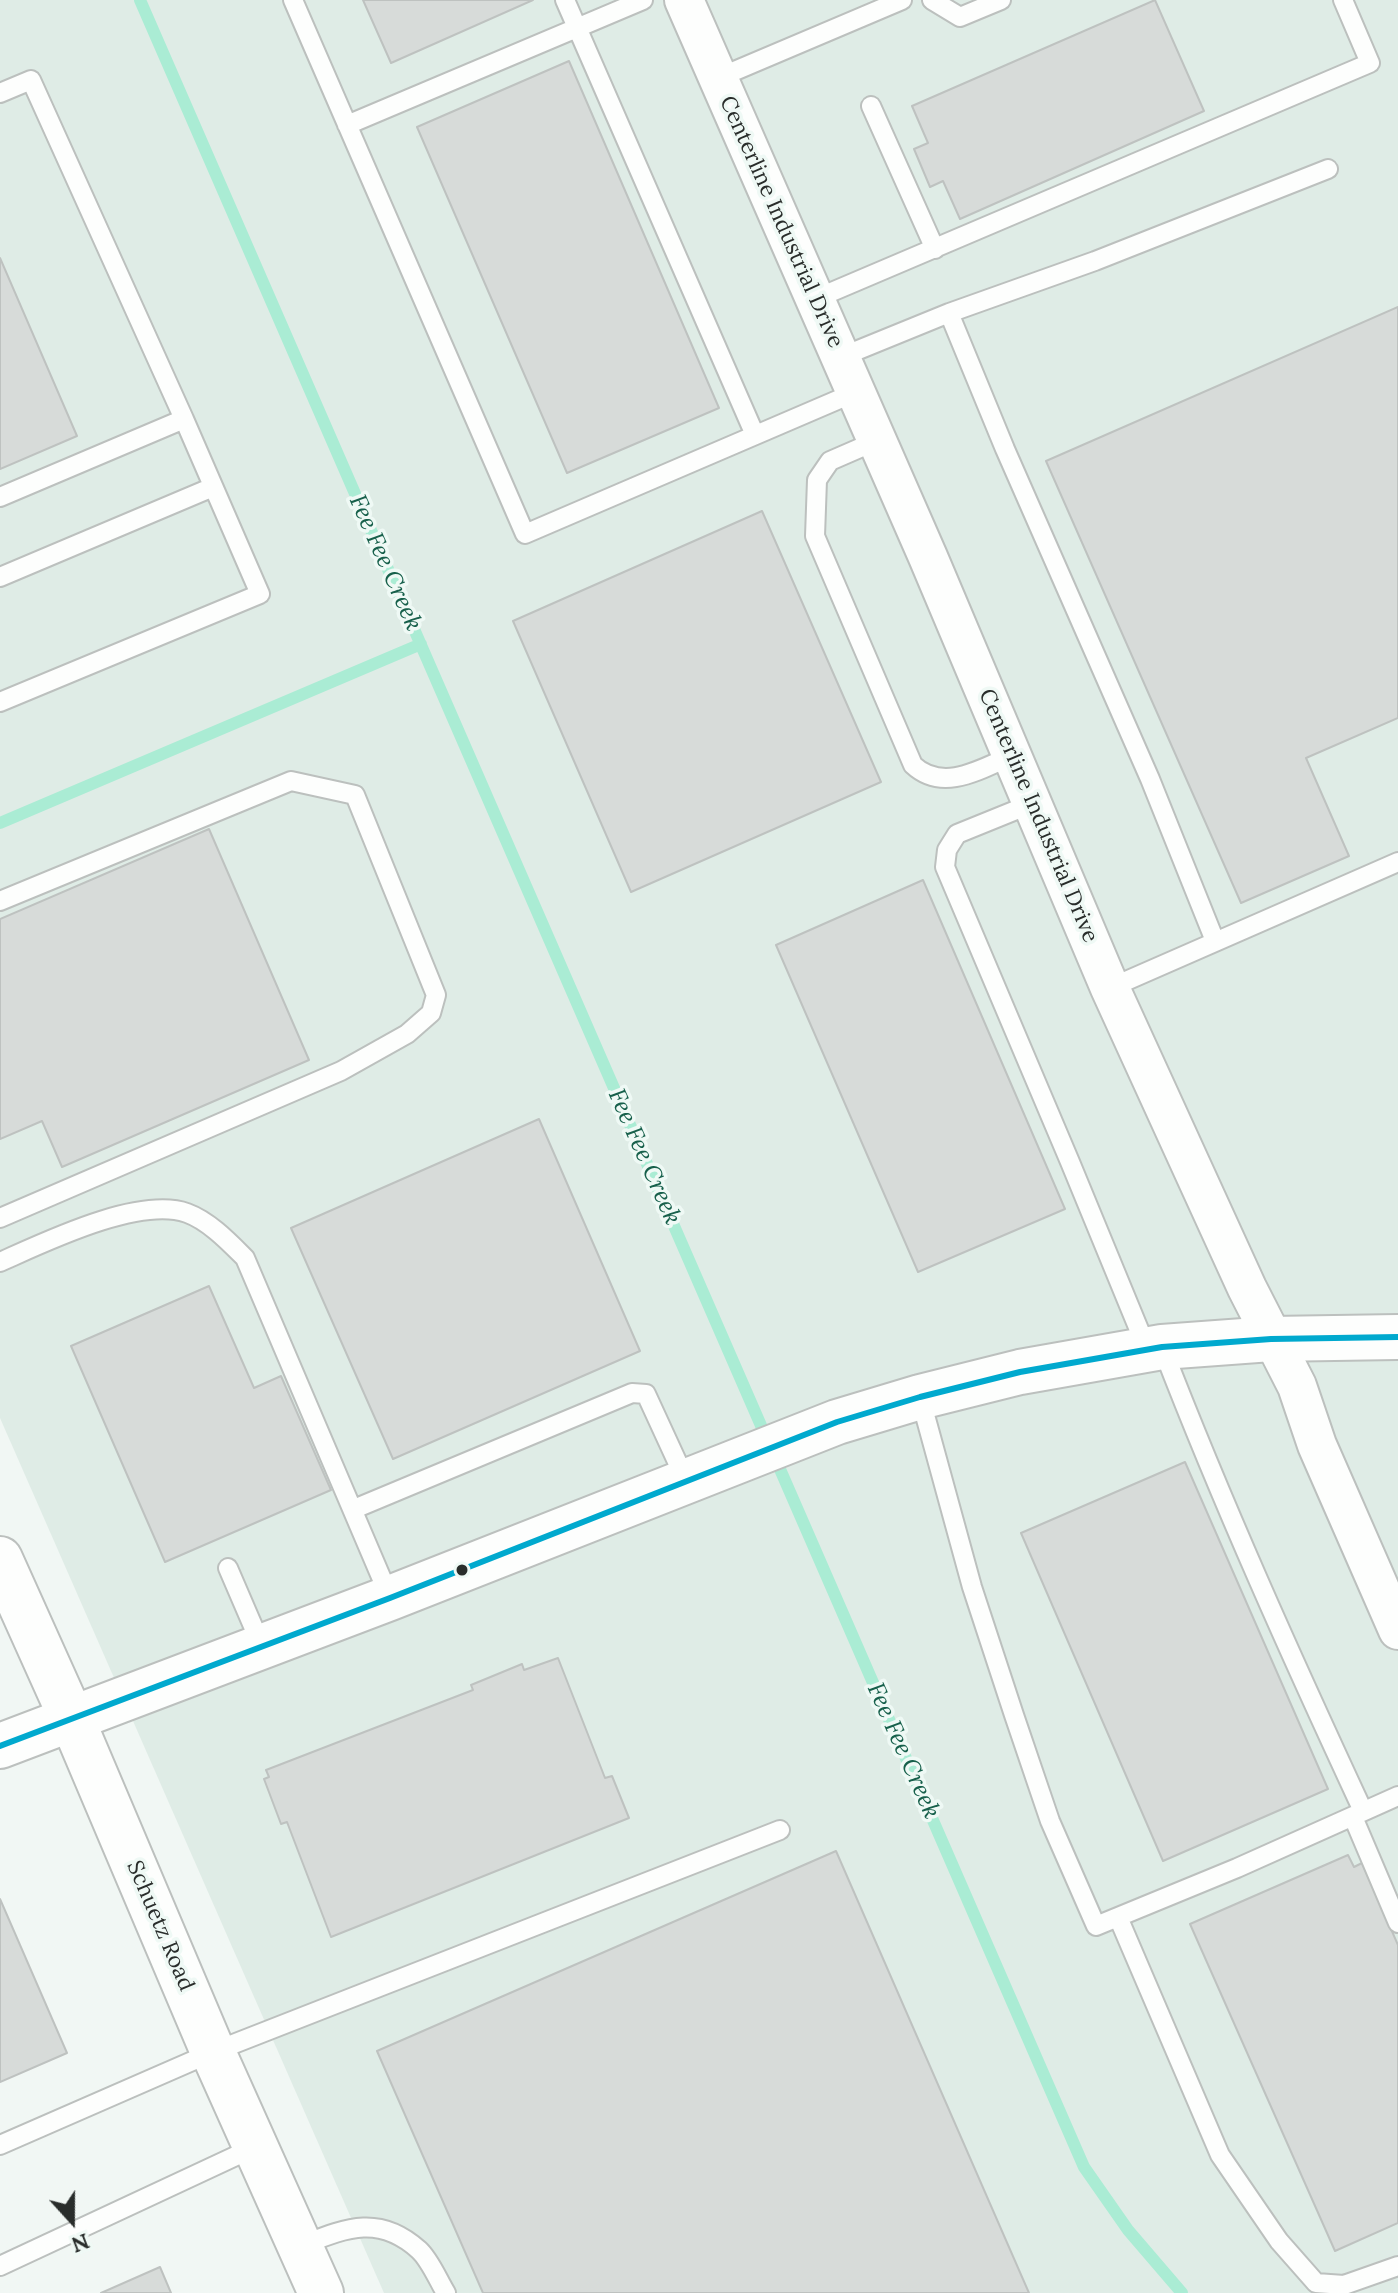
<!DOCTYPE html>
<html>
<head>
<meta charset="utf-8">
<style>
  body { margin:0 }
  #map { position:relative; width:1398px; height:2293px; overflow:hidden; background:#f1f7f4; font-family:Lora,serif }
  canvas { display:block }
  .north { position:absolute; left:32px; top:2181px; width:80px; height:80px; -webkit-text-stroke:6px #eff9f5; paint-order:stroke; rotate:159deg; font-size:22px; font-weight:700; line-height:32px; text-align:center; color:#292d2b }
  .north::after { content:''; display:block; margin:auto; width:28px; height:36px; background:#292d2b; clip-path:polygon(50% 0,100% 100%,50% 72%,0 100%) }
</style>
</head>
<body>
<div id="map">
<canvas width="1398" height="2293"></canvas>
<div class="north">N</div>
</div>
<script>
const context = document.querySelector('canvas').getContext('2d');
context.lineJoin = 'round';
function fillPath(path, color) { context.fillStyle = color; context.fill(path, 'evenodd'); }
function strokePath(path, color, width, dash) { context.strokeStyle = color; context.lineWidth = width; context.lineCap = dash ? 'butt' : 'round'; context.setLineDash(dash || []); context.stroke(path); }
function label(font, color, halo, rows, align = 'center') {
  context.font = font + ' Lora,serif'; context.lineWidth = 7; context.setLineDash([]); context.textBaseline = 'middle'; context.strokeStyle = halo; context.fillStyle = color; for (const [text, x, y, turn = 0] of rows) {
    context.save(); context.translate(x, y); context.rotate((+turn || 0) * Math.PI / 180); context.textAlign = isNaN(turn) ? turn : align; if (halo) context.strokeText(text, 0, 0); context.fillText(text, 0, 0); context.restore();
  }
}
const built = new Path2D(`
  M0,0H1398V2293H384L0,1418Z`);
const stream = new Path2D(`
  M140,0L1084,2167L1128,2230L1182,2293
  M0,823L421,644`);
const building = new Path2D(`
  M363,0H533L391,63Z
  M1155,0L1204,111L960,219L943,181L930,187L914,149L928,143L912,106Z
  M569,61L719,408L567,473L417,127Z
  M0,258L77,436L0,469Z
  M1398,307V718L1306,758L1349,856L1241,903L1046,461Z
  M762,511L881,782L631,892L513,621Z
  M209,829L309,1060L62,1167L42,1121L0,1139V919Z
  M923,880L1065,1209L918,1272L776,945Z
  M539,1119L640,1351L393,1459L291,1228Z
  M209,1286L254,1388L281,1376L331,1490L165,1562L71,1346Z
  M1185,1462L1328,1789L1163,1861L1021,1533Z
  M558,1658L605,1778L612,1776L629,1818L331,1937L287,1822L281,1824L264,1779L269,1777L266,1770L473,1690L471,1685L522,1664L524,1670Z
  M836,1851L1029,2293H483L377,2051Z
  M1348,1855L1354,1867L1362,1863L1398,1945V2223L1335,2251L1190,1924Z
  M0,1899L67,2053L0,2082Z
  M160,2267L171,2293H101Z`);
const service = new Path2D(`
  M293,0L525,534L856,392
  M565,0L755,435
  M932,0L960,17L1001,0
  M718,78L902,0
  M0,93L31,80L184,419
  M871,106L935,249
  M347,125L643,0
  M815,299L1370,63L1343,0
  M949,313L1095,261L1328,169
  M841,357L949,313L1005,449L1150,779L1215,941
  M876,441L830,461L817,480L815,536L913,765C943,793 981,769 1013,755
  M0,497L184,419L260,594L0,702
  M0,577L213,487
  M1031,804L957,834L947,850L945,867L1070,1162L1147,1349
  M0,901L291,781L355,795L436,995L431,1013L407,1034L341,1071L0,1218
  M1110,988L1398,862
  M0,1262C45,1242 139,1196 187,1213C209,1221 229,1242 245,1258L390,1598
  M1162,1347C1223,1505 1292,1658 1363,1811
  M920,1397L972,1587L1014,1715L1050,1821L1096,1926L1237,1868L1398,1796
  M354,1509L632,1393L646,1394L686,1481
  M228,1568L262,1647
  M1353,1817L1398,1923
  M1118,1917L1220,2155L1279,2241L1316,2283L1344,2285L1398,2266
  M0,2145L213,2052L780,1830
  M300,2246C344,2229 378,2213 419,2250C430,2260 438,2280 446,2293
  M0,2266L255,2147`);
const minor = new Path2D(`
  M684,0L928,557L1110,988L1247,1288L1297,1386L1317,1445L1398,1630`);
const tertiary = new Path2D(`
  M0,1746L390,1598L837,1422L920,1397L1020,1372L1162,1347L1271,1339L1398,1337`);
const secondary = new Path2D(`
  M0,1559L71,1717L213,2052L321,2293`);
const bus1 = new Path2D(`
  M0,1746L390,1598L837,1422L920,1397L1020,1372L1162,1347L1271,1339L1398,1337`);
const markers = [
  [462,1570,7,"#292d2b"]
];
const streetNames = [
  ["Centerline Industrial Drive",781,222,66],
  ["Centerline Industrial Drive",1038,816,67],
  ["Schuetz Road",160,1926,67]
];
const waterNames = [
  ["Fee Fee Creek",385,563,66],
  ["Fee Fee Creek",644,1157,66],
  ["Fee Fee Creek",903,1751,66]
];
fillPath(built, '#dfece6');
strokePath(stream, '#aaecd4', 12);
fillPath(building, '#d7dbd9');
strokePath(building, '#bec2c0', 2);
strokePath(service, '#bcc0be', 22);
strokePath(minor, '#bcc0be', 42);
strokePath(tertiary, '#bcc0be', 48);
strokePath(secondary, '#bcc0be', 48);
strokePath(service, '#fdfefd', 18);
strokePath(minor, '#fdfefd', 38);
strokePath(tertiary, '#fdfefd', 44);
strokePath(secondary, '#fdfefd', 44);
strokePath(bus1, '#00a9ce', 6);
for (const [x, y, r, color] of markers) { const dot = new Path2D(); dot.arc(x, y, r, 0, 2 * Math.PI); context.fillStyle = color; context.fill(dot); strokePath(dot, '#eff9f5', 3); }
label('22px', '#292d2b', '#eff9f5', streetNames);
label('italic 24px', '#17604b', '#eff9f5', waterNames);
</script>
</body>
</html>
